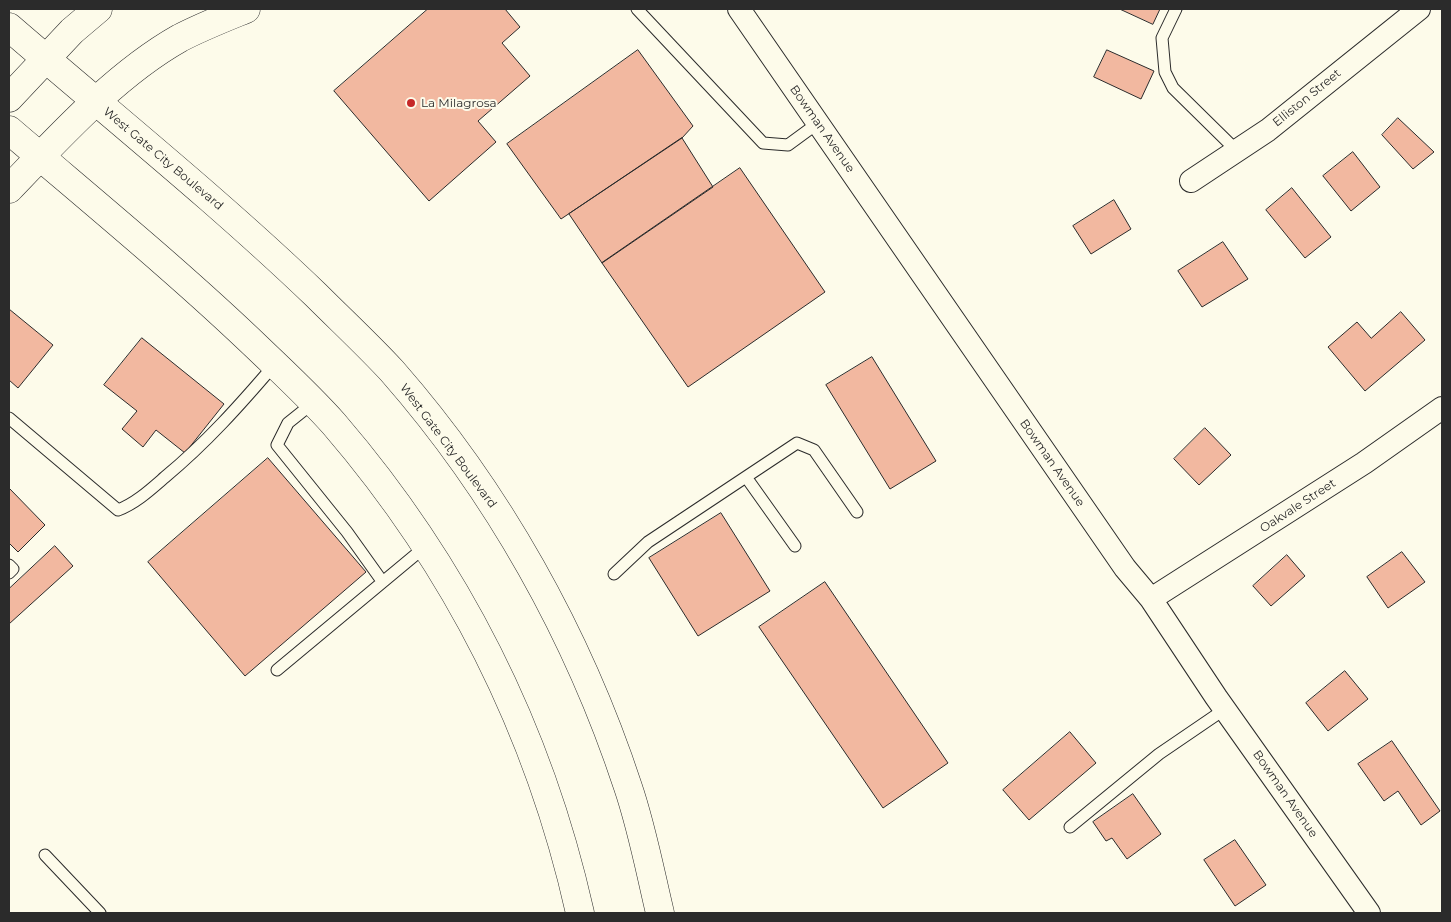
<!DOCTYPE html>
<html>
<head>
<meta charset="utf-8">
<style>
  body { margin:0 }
  #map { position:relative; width:1451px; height:922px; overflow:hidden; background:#fdfbea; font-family:Montserrat,sans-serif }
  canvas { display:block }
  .frame { position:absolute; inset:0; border:10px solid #2b2b2b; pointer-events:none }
</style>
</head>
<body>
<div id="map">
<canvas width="1451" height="922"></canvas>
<div class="frame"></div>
</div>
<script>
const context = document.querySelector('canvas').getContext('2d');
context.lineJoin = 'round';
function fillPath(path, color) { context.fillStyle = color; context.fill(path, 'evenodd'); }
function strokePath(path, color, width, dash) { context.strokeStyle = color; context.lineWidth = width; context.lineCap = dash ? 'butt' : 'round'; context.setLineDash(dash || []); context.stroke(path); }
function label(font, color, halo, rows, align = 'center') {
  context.font = font + ' Montserrat,sans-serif'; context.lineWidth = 4; context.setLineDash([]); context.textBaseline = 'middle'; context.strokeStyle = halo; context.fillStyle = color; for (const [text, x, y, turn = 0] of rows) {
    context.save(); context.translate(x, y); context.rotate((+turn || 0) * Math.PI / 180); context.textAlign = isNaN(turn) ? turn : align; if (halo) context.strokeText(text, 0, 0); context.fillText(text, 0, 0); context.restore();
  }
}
const building = new Path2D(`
  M428,9H505L520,27L502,43L530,76L478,121L496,142L429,201L334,91Z
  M1120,9H1160L1153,24Z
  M638,50L693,126L682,138L561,219L507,144Z
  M1107,50L1154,71L1141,99L1094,77Z
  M1398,118L1434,152L1413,169L1382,135Z
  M682,138L713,187L602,263L569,214Z
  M1353,152L1380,187L1351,211L1323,176Z
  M740,168L825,292L688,387L602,263Z
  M1292,188L1331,237L1305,258L1266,210Z
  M1114,200L1131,229L1091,254L1073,226Z
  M1223,242L1248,279L1202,307L1178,271Z
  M9,309L53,345L18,388L9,380Z
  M1401,312L1425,340L1365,391L1328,347L1357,322L1371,338Z
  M142,338L224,404L185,453L156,430L143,447L122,429L137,411L104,385Z
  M872,357L936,461L890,489L826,385Z
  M1205,428L1231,455L1199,485L1174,459Z
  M268,458L366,572L245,676L148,562Z
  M9,488L45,525L18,552L9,543Z
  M721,513L770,591L698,636L649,558Z
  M55,546L73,566L9,624V589Z
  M1402,552L1425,582L1388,608L1367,577Z
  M1287,555L1305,576L1271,606L1253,586Z
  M825,582L948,763L883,808L759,627Z
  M1345,671L1368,699L1328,731L1306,703Z
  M1070,732L1096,763L1029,820L1003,790Z
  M1392,741L1440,811L1421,825L1398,791L1384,801L1358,764Z
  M1133,794L1161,834L1127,859L1112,838L1106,841L1093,822Z
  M1235,840L1266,885L1235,906L1204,860Z`);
const service = new Path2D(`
  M637,9L763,143L788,145L818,123
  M1176,9L1162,38L1165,72L1173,88L1236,150
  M313,403L288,423L277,445L347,532L382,581
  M9,418L118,510C136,503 150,490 165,477C206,443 240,405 275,364
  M746,477L795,546
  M9,565L13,569L9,573
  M614,574L648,542L797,443L814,450L857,512
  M277,670L426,546
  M1070,827L1159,754L1225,709
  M45,855L100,913`);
const minor = new Path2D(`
  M739,9L1125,568L1151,599L1216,697L1369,913
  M1191,181L1268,130L1419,9
  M1151,599L1364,463L1442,408`);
const secondary = new Path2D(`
  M9,98L72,31L98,9
  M9,189C59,137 116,74 180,38C201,27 224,18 246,9`);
const primary = new Path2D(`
  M9,27C112,116 218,201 316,295C341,320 368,345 392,371C498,492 578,635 628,787C642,828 650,871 660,913
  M9,130C93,202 180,273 260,350C285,374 311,398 334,424C457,567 539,730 580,913`);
const markers = [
  [411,103,5,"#c62828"]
];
const streetNames = [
  ["Elliston Street",1307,98,-39],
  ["Bowman Avenue",822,129,55],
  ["West Gate City Boulevard",163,159,40],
  ["West Gate City Boulevard",448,446,53],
  ["Bowman Avenue",1052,463,55],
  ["Oakvale Street",1298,506,-33],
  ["Bowman Avenue",1285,794,55]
];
const poiNames = [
  ["La Milagrosa",421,103]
];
fillPath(building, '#f2b8a0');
strokePath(building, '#2b2b2b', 1);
strokePath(service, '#2b2b2b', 13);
strokePath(minor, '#2b2b2b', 24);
strokePath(secondary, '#2b2b2b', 29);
strokePath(primary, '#2b2b2b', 29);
strokePath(service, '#fdfbea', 11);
strokePath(minor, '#fdfbea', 22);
strokePath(secondary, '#fdfbea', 28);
strokePath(primary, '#fdfbea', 28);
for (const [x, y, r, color] of markers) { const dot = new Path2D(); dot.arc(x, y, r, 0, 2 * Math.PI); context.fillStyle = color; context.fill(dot); strokePath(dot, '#fdfbea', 2); }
label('12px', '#2b2b2b', '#fdfbea', streetNames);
label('12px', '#2b2b2b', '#fdfbea', poiNames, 'left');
</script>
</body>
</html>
